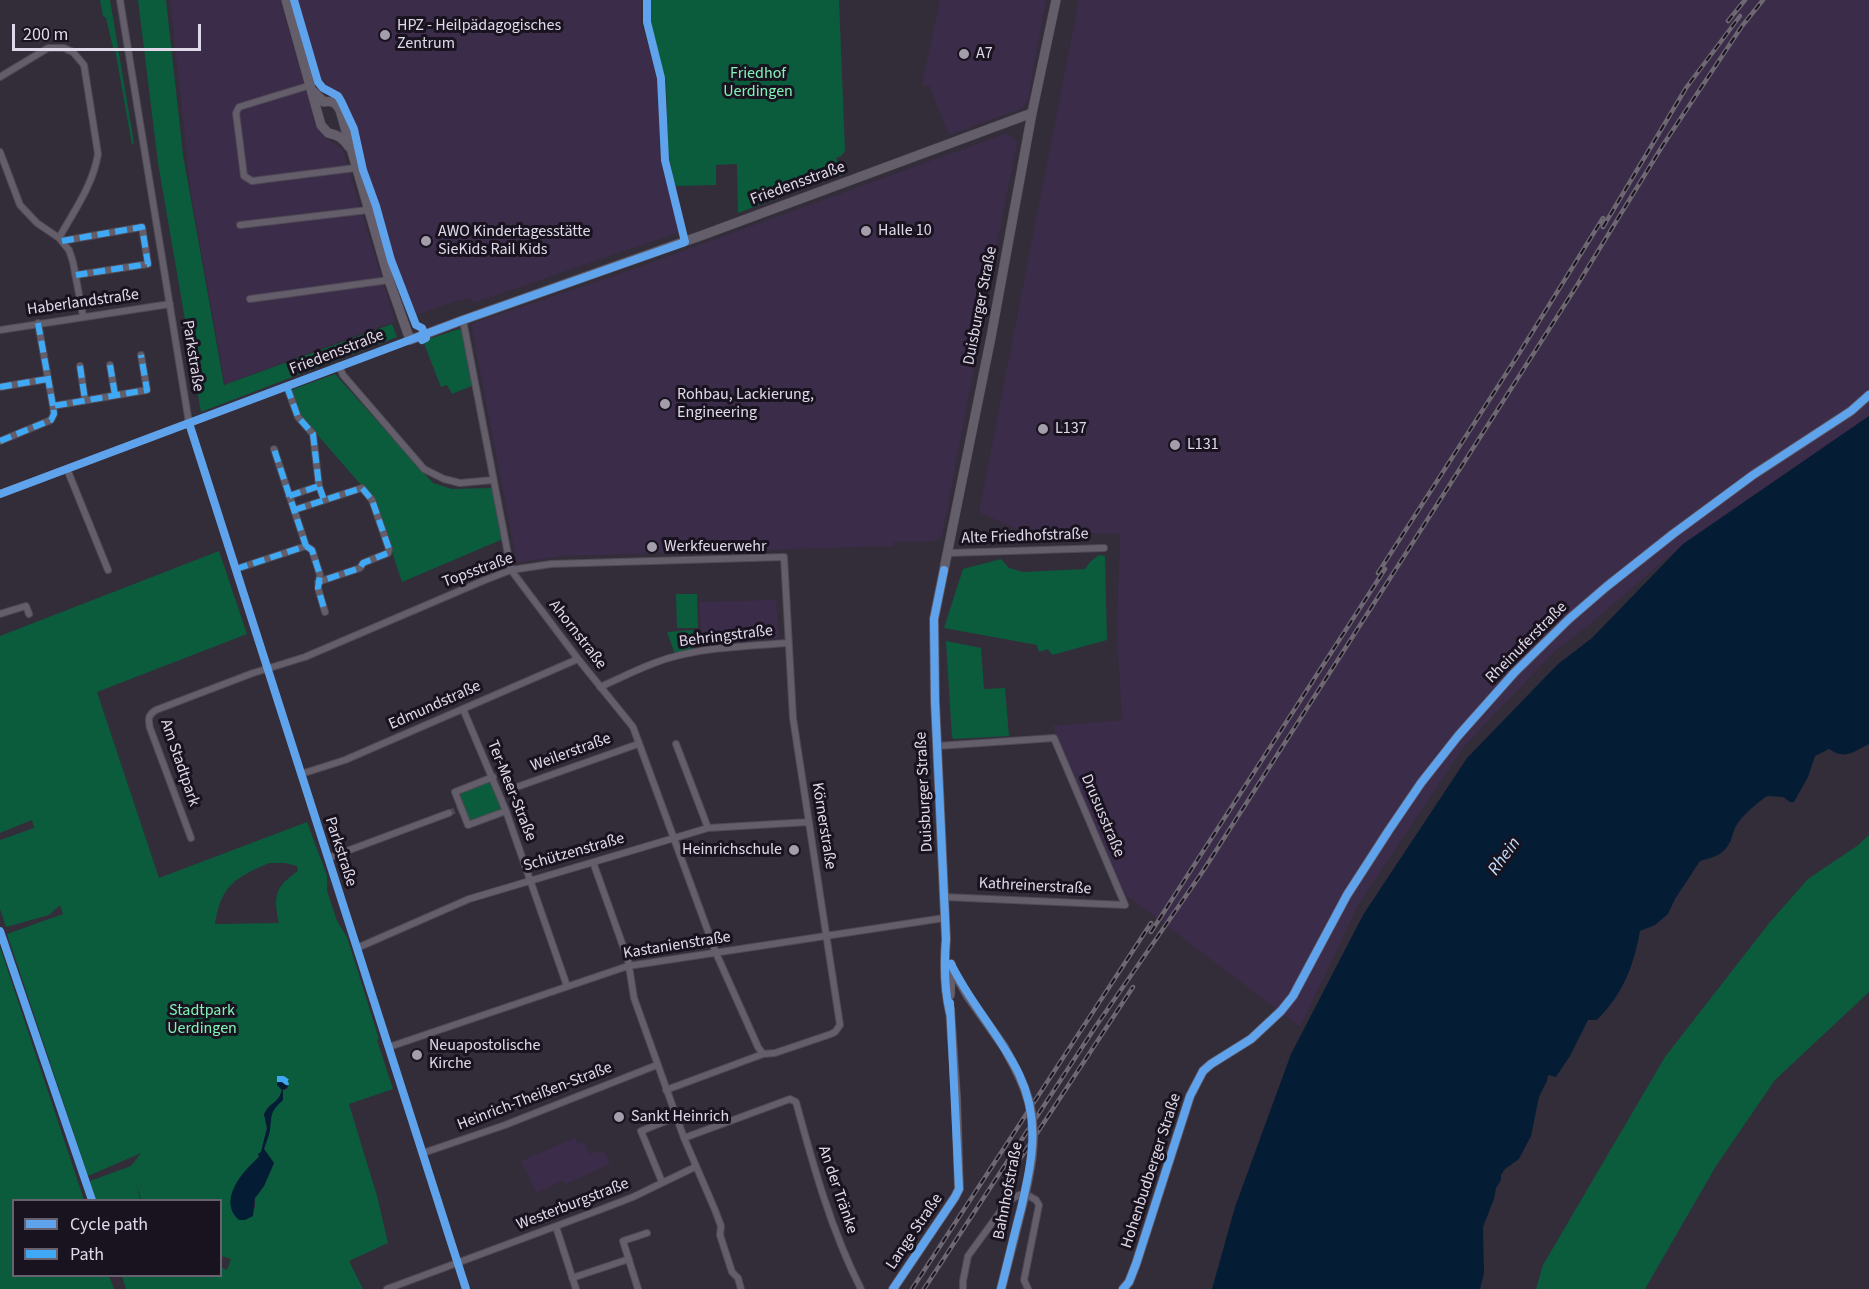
<!DOCTYPE html>
<html>
<head>
<meta charset="utf-8">
<style>
  body { margin:0 }
  #map { position:relative; width:1869px; height:1289px; overflow:hidden; background:#332d3a; font-family:"Source Sans 3",sans-serif }
  canvas { display:block }
  .legend { position:absolute; left:12px; top:1199px; width:210px; height:78px; box-sizing:border-box; background:#18131e; border:2px solid #686270; margin:0; padding:8px 10px; list-style:none; font-size:18px; color:#e0d9ea }
  .legend li { display:flex; align-items:center; gap:12px; height:30px }
  .legend b { width:30px; border:2px solid #686270 }
  .scale { position:absolute; left:12px; top:24px; width:189px; height:27px; box-sizing:border-box; border:3px solid #e0d9ea; border-top:0; padding-left:8px; font-size:18px; line-height:21px; white-space:nowrap; color:#e0d9ea; -webkit-text-stroke:4px #18131e; paint-order:stroke }
</style>
</head>
<body>
<div id="map">
<canvas width="1869" height="1289"></canvas>
<ul class="legend">
<li><b style="height:8px;background:#60a3ed"></b>Cycle path</li>
<li><b style="height:8px;background:#3fa9f5"></b>Path</li>
</ul>
<div class="scale">200 m</div>
</div>
<script>
const context = document.querySelector('canvas').getContext('2d');
context.lineJoin = 'round';
function fillPath(path, color) { context.fillStyle = color; context.fill(path, 'evenodd'); }
function strokePath(path, color, width, dash) { context.strokeStyle = color; context.lineWidth = width; context.lineCap = dash ? 'butt' : 'round'; context.setLineDash(dash || []); context.stroke(path); }
function label(font, color, halo, rows, align = 'center') {
  context.font = font + ' "Source Sans 3",sans-serif'; context.lineWidth = 6; context.setLineDash([]); context.textBaseline = 'middle'; context.strokeStyle = halo; context.fillStyle = color; for (const [text, x, y, turn = 0] of rows) {
    context.save(); context.translate(x, y); context.rotate((+turn || 0) * Math.PI / 180); context.textAlign = isNaN(turn) ? turn : align; if (halo) context.strokeText(text, 0, 0); context.fillText(text, 0, 0); context.restore();
  }
}
const built = new Path2D(`
  M170,0H280L309,100L314,122L326,139L342,148L395,321L225,384L191,193Z
  M296,0H642L641,23L660,80L663,158L679,232L473,303L471,298L453,302L413,316L393,260L379,209L364,166L357,133L340,94L327,86L318,71Z
  M940,0H1046L1028,99L1023,108L949,135L929,85H922Z
  M1079,0H1869V416L1683,544L1589,625L1555,651L1464,746L1359,903L1300,1027L1145,909L1127,896L1123,898L1061,751L1053,726L1122,720L1117,634L1120,534L1023,532L979,512Z
  M1007,133L1017,142L988,289H986L985,293H983L972,344H970L967,362L975,363L942,536L935,541L894,542L893,546L560,556L517,563L471,324L617,275Z
  M776,600L779,638L702,646L699,602Z
  M575,1138L578,1144L584,1142L590,1154L598,1151L599,1153L604,1151L610,1164L566,1184L561,1181L537,1193L521,1161Z`);
const green = new Path2D(`
  M100,0H110L134,143L132,145L115,49L113,48L106,18L103,16Z
  M138,0H166L183,155L224,385L392,324L397,337L201,412L158,163Z
  M650,0H839L845,151L841,156L836,158L842,175L805,186L804,188L738,213L737,164L716,165V185L675,186L668,152L666,81L650,30Z
  M459,329L463,331L474,385L452,394L447,385L441,387L423,341Z
  M335,374L433,483L452,489L492,488L503,539L402,582L375,501L301,416L291,390Z
  M219,551L247,634L97,692L159,878L307,822L327,876V891L337,921L347,937L379,1039L377,1040L393,1089L349,1104L377,1196L388,1243L349,1261L363,1289H126L122,1276H220L221,1267L227,1270L231,1259L221,1256V1257L220,1200H141L136,1182L140,1200H96L90,1181L131,1166L141,1153L88,1176L7,934L63,914L60,905L49,915L6,927L0,909V840L34,828L32,820L0,833V636ZM269,863H285L297,866L298,871C275,887 273,896 279,923L215,924C221,885 235,878 269,863ZM283,1083L288,1086L287,1089L283,1090V1100L275,1107L271,1113L270,1130L264,1149L274,1163L264,1186L255,1198V1209L236,1187L238,1180L259,1157L258,1154L261,1152L267,1128L264,1114L269,1106L279,1099L282,1089L277,1084Z
  M1099,555L1105,556L1107,640L1052,655L1048,649L1039,652L1037,645L944,628L963,569L1001,559L1009,568L1023,572L1085,569L1090,562Z
  M676,594H697L698,628H677Z
  M693,630L694,648L675,654L667,632Z
  M946,641L981,648L984,689L1005,688L1009,736L954,739L952,737Z
  M491,780L503,809L470,822L459,792Z
  M1869,835V992L1775,1080L1716,1166L1645,1289H1536L1543,1265L1665,1057L1770,922L1808,879L1857,846Z
  M0,947L84,1200H14V1276H109L114,1289H0Z`);
const water = new Path2D(`
  M1869,416V744C1853,752 1845,760 1829,749L1815,756L1808,777L1794,802H1790L1783,797L1767,796C1756,804 1746,812 1738,823C1734,828 1733,834 1731,840C1724,855 1715,857 1700,861L1675,899L1668,914L1655,925L1640,931C1634,965 1623,994 1597,1020H1588L1570,1056L1556,1077L1548,1075L1547,1081L1539,1097L1531,1136L1519,1159L1505,1169L1501,1175V1180L1496,1188L1494,1199L1483,1227L1484,1273L1480,1289H1212L1235,1207L1291,1054L1363,915L1467,758L1558,664L1592,638L1683,544Z
  M278,1081L282,1082L288,1087L283,1090V1100C270,1112 272,1114 270,1130C269,1136 266,1143 264,1149L274,1163L264,1186L255,1198L253,1216L245,1220H239C217,1200 243,1171 259,1157L258,1154L261,1152L267,1128L264,1114C270,1102 278,1104 282,1090L277,1085Z`);
const streetTunnel = new Path2D(`
  M449,813L458,809`);
const street = new Path2D(`
  M120,0L189,423L466,1289
  M0,77L48,48H64L73,52L84,65L98,154C93,185 74,211 59,238
  M311,85L239,107L236,113L244,176L252,181L355,168
  M0,152L20,205L37,223L59,238L69,250L73,262L83,316
  M240,225L368,210
  M62,241L142,227L148,264L76,275
  M250,299L389,280
  M463,320L511,570L578,659L633,727L716,953L758,1047L763,1054
  M38,323L53,406
  M0,330L170,304
  M110,365L115,395
  M80,366L85,400
  M339,366L343,375L424,469L444,479L460,483L493,480
  M0,387L48,379
  M287,387L298,417L313,434L319,486L324,500
  M0,441L51,420L54,414L53,406L147,390L141,355
  M67,469L108,570
  M0,494L410,340
  M289,496L319,486
  M294,510L362,488L372,500L389,549L388,553L363,563L360,568L318,582
  M306,546L312,550L320,575L318,588L325,612
  M948,553L1104,548
  M236,569L306,546L274,449
  M0,614L26,606L29,614
  M600,687C623,677 645,665 669,658C707,647 748,646 788,643
  M463,709L506,811L567,986
  M676,744L708,828
  M937,746L1054,738L1125,905L944,897
  M301,774L345,760L578,659
  M493,777L455,792L468,825L506,811
  M514,788L638,744
  M191,838L150,728C148,719 148,715 156,710L253,673L305,657L485,580L511,570L551,564L784,557L793,718L840,1025L835,1032L831,1034L775,1053L763,1054L666,1090
  M328,858L449,813
  M593,862L628,960L634,998L684,1138L715,1210L721,1226L720,1235L732,1272L738,1278L741,1289
  M357,948L469,899L708,828L809,822
  M389,1047L628,966L944,918
  M684,1138L790,1099L796,1102C813,1165 831,1230 861,1289
  M423,1153L505,1125L657,1065
  M662,1182L641,1131L676,1117
  M557,1230L576,1289
  M572,1278L629,1259
  M387,1289L602,1209L633,1197L695,1167
  M638,1289L623,1241L647,1233
  M963,1289V1281L968,1256L1008,1201L1019,1195L1029,1196L1036,1200L1039,1205L1024,1280L1028,1289`);
const secondary = new Path2D(`
  M286,0L321,125L328,133C338,135 343,138 349,147
  M313,91L324,102C332,100 336,103 340,110L389,280L410,340L463,320L703,235L1032,113
  M952,968L968,996L1004,1047
  M950,995L951,964
  M950,1013C944,988 944,964 946,939L935,701L934,619L991,337L1032,113L1056,0
  M893,1289L955,1197L959,1189L956,1097L950,1009
  M1001,1289L1014,1238
  M1123,1289L1129,1282L1136,1264L1190,1096L1203,1071L1211,1064L1251,1039L1281,1011L1293,996L1347,895L1389,830L1421,783L1458,736L1514,673L1569,619L1606,587L1673,534L1753,475L1851,411L1869,395`);
const rail = new Path2D(`
  M1728,21L1745,0
  M1603,227L1686,88L1740,16
  M1378,573L1520,352L1603,218
  M1151,932L1385,569
  M1016,1165L1133,987
  M912,1289L1151,923
  M924,1289L1096,1026L1203,871L1576,287L1663,145L1742,26L1763,0`);
const secondaryBridge = new Path2D(`
  M1004,1047C1012,1062 1021,1077 1026,1093C1043,1140 1025,1192 1014,1238`);
const quiet = new Path2D(`
  M62,241L142,227L148,264L76,275
  M38,323L53,406
  M110,365L115,395
  M80,366L85,400
  M0,387L48,379
  M287,387L298,417L313,434L319,486L324,500
  M0,441L51,420L54,414L53,406L147,390L141,355
  M289,496L319,486
  M294,510L362,488L372,500L389,549L388,553L363,563L360,568L318,582
  M306,546L312,550L320,575L318,588L325,612
  M236,569L306,546L274,449
  M277,1079H283L287,1082L289,1081`);
const cycleway = new Path2D(`
  M294,0L318,82L323,88L338,96L341,101L354,129L363,170L376,206L391,260L416,325L422,328L426,338L422,340
  M189,423L466,1289
  M0,494L463,320L685,242L665,160L661,78L647,22V0
  M944,570L934,619L935,701L946,939C944,964 944,988 950,1013
  M0,931L92,1200
  M951,964C970,1003 1000,1035 1019,1074C1041,1121 1032,1160 1021,1209C1014,1235 1008,1262 1001,1289
  M893,1289L955,1197L959,1189L950,1003
  M1123,1289L1129,1282L1136,1264L1190,1096L1203,1071L1211,1064L1251,1039L1281,1011L1293,996L1347,895L1389,830L1421,783L1458,736L1514,673L1569,619L1606,587L1673,534L1753,475L1851,411L1869,395`);
const markers = [
  [385,35,6,"#a39dac"],
  [964,54,6,"#a39dac"],
  [866,231,6,"#a39dac"],
  [426,241,6,"#a39dac"],
  [665,404,6,"#a39dac"],
  [1043,429,6,"#a39dac"],
  [1175,445,6,"#a39dac"],
  [652,547,6,"#a39dac"],
  [794,850,6,"#a39dac"],
  [417,1055,6,"#a39dac"],
  [619,1117,6,"#a39dac"]
];
const poiNames = [
  ["HPZ - Heilpädagogisches",397,26],
  ["Zentrum",397,44],
  ["A7",976,54],
  ["Halle 10",878,231],
  ["AWO Kindertagesstätte",438,232],
  ["SieKids Rail Kids",438,250],
  ["Rohbau, Lackierung,",677,395],
  ["Engineering",677,413],
  ["L137",1055,429],
  ["L131",1187,445],
  ["Werkfeuerwehr",664,547],
  ["Heinrichschule",782,850,"right"],
  ["Neuapostolische",429,1046],
  ["Kirche",429,1064],
  ["Sankt Heinrich",631,1117]
];
const parkNames = [
  ["Friedhof",758,74],
  ["Uerdingen",758,92],
  ["Stadtpark",202,1011],
  ["Uerdingen",202,1029]
];
const streetNames = [
  ["Friedensstraße",798,184,-20],
  ["Haberlandstraße",83,303,-8],
  ["Duisburger Straße",981,306,-79],
  ["Friedensstraße",337,353,-21],
  ["Parkstraße",192,356,81],
  ["Alte Friedhofstraße",1025,537,-2],
  ["Topsstraße",478,571,-20],
  ["Ahornstraße",577,635,52],
  ["Behringstraße",726,637,-7],
  ["Rheinuferstraße",1527,643,-45],
  ["Edmundstraße",435,706,-24],
  ["Weilerstraße",571,753,-20],
  ["Am Stadtpark",179,763,71],
  ["Ter-Meer-Straße",511,791,68],
  ["Duisburger Straße",925,792,-93],
  ["Drususstraße",1102,816,67],
  ["Körnerstraße",823,826,81],
  ["Parkstraße",340,852,72],
  ["Schützenstraße",574,853,-16],
  ["Kathreinerstraße",1035,887,3],
  ["Kastanienstraße",677,946,-9],
  ["Heinrich-Theißen-Straße",535,1097,-21],
  ["Hohenbudberger Straße",1152,1171,-72],
  ["An der Tränke",837,1190,71],
  ["Bahnhofstraße",1009,1191,-79],
  ["Westerburgstraße",573,1205,-21],
  ["Lange Straße",915,1232,-56]
];
const waterNames = [
  ["Rhein",1505,857,-54]
];
fillPath(built, '#3b2c4a');
fillPath(green, '#0b5b3d');
fillPath(water, '#051c35');
strokePath(streetTunnel, '#4d4754', 6, [6, 3]);
strokePath(street, '#4f4955', 8);
strokePath(secondary, '#4f4955', 10);
strokePath(street, '#635e6a', 6);
strokePath(secondary, '#635e6a', 9);
strokePath(rail, '#6e6873', 4.5);
strokePath(rail, '#18131e', 2, [7]);
strokePath(secondaryBridge, '#4f4955', 10, []);
strokePath(secondaryBridge, '#635e6a', 9);
strokePath(quiet, '#3fa9f5', 6, [12, 6]);
strokePath(cycleway, '#60a3ed', 8);
for (const [x, y, r, color] of markers) { const dot = new Path2D(); dot.arc(x, y, r, 0, 2 * Math.PI); context.fillStyle = color; context.fill(dot); strokePath(dot, '#18131e', 2); }
label('16px', '#e0d9ea', '#18131e', poiNames, 'left');
label('16px', '#83f3b9', '#18131e', parkNames);
label('16px', '#e0d9ea', '#18131e', streetNames);
label('italic 18px', '#c1defd', '#18131e', waterNames);
</script>
</body>
</html>
